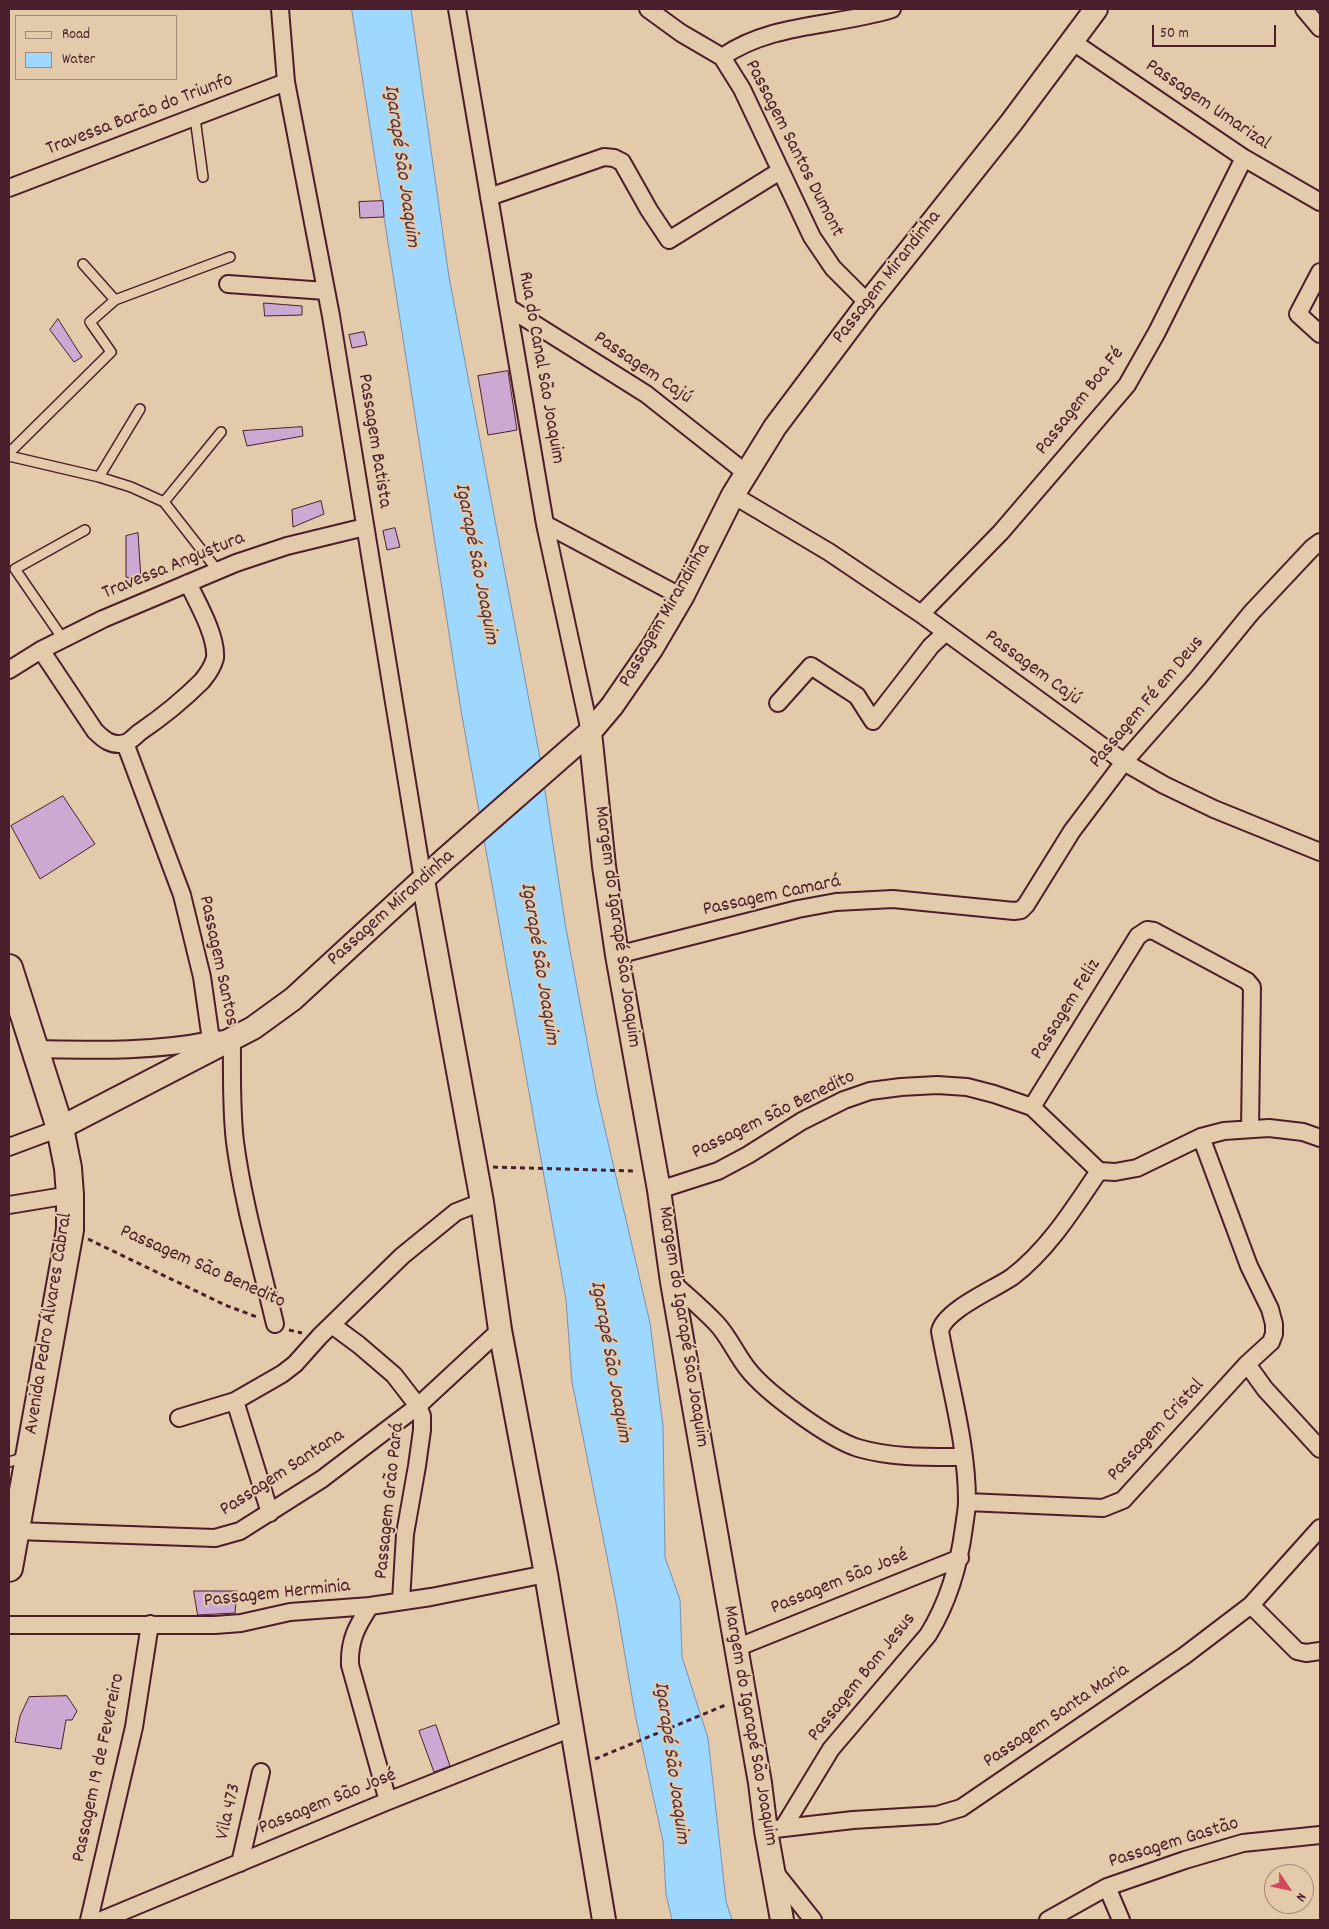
<!DOCTYPE html>
<html>
<head>
<meta charset="utf-8">
<style>
  body { margin:0 }
  #map { position:relative; width:1329px; height:1929px; overflow:hidden; background:#e3caab; font-family:Dekko,sans-serif }
  canvas { display:block }
  .frame { position:absolute; inset:0; border:10px solid #4a1f2b; pointer-events:none }
  .legend { position:absolute; left:15px; top:15px; width:162px; height:65px; box-sizing:border-box; background:#e3caab; border:1px solid #a68678; margin:0; padding:6px 9px; list-style:none; font-size:15px; color:#4a1f2b }
  .legend li { display:flex; align-items:center; gap:10px; height:25px }
  .legend b { width:25px; border:1px solid #a68678 }
  .north { position:absolute; left:1264px; top:1864px; width:50px; height:50px; box-sizing:border-box; background:#e3caab; border:1px solid #a68678; border-radius:50%; rotate:124deg; font-size:14px; font-weight:700; line-height:20px; text-align:center; color:#4a1f2b }
  .north::after { content:''; display:block; margin:auto; width:18px; height:22px; background:#d1495b; clip-path:polygon(50% 0,100% 100%,50% 72%,0 100%) }
  .scale { position:absolute; left:1152px; top:25px; width:124px; height:22px; box-sizing:border-box; border:2px solid #4a1f2b; border-top:0; padding-left:6px; font-size:15px; line-height:18px; white-space:nowrap; color:#4a1f2b; -webkit-text-stroke:4px #e3caab; paint-order:stroke }
</style>
</head>
<body>
<div id="map">
<canvas width="1329" height="1929"></canvas>
<div class="frame"></div>
<ul class="legend">
<li><b style="height:6px;background:#e3caab"></b>Road</li>
<li><b style="height:14px;background:#9ed8fe"></b>Water</li>
</ul>
<div class="north">N</div>
<div class="scale">50 m</div>
</div>
<script>
const context = document.querySelector('canvas').getContext('2d');
context.lineJoin = 'round';
function fillPath(path, color) { context.fillStyle = color; context.fill(path, 'evenodd'); }
function strokePath(path, color, width, dash) { context.strokeStyle = color; context.lineWidth = width; context.lineCap = dash ? 'butt' : 'round'; context.setLineDash(dash || []); context.stroke(path); }
function label(font, color, halo, rows, align = 'center') {
  context.font = font + ' Dekko,sans-serif'; context.lineWidth = 4; context.setLineDash([]); context.textBaseline = 'middle'; context.strokeStyle = halo; context.fillStyle = color; for (const [text, x, y, turn = 0] of rows) {
    context.save(); context.translate(x, y); context.rotate((+turn || 0) * Math.PI / 180); context.textAlign = isNaN(turn) ? turn : align; if (halo) context.strokeText(text, 0, 0); context.fillText(text, 0, 0); context.restore();
  }
}
const water = new Path2D(`
  M352,9H411L449,277L540,758L565,923L597,1095L650,1323L663,1426L665,1557L680,1600L682,1657L708,1738L726,1901L732,1920H672L666,1894L663,1841L635,1714L615,1597L572,1382L566,1300L461,710Z`);
const building = new Path2D(`
  M383,201L384,217L360,218L359,202Z
  M264,303L302,306V315L265,316Z
  M58,319L82,357L74,362L50,330Z
  M364,332L367,345L352,348L349,335Z
  M508,371L517,430L488,435L478,376Z
  M302,427L303,436L247,446L243,431Z
  M321,501L324,514L293,527L292,510Z
  M395,528L400,547L387,550L383,531Z
  M138,533L141,580L126,577V536Z
  M63,796L95,844L40,879L11,826Z
  M194,1591H237L235,1613L198,1615Z
  M67,1696L77,1711L72,1720H66L61,1749L15,1742L20,1716L29,1697Z
  M436,1725L450,1766L434,1772L419,1731Z`);
const path = new Path2D(`
  M493,1167L637,1171
  M88,1239L225,1305L257,1317
  M289,1330L302,1333
  M595,1759L728,1704`);
const lane = new Path2D(`
  M195,118L203,177
  M83,264L115,300L230,257
  M9,453L111,352L90,322L115,300
  M9,456L99,477L131,487L164,502L218,571
  M99,477L140,409
  M164,502L221,432
  M63,639L15,569L85,530
  M9,1462L25,1457`);
const street = new Path2D(`
  M280,9L286,82L331,316L423,880
  M457,9L545,524L590,732
  M648,9L681,33L722,57L742,89L812,237L833,268L868,303
  M1304,9L1320,28
  M1073,42L1244,158L1320,202
  M722,57C773,22 835,27 892,9
  M9,188L286,82
  M489,197L604,157L614,158L622,162L649,210L669,240L780,171
  M1320,272L1298,314L1320,334
  M228,284L326,291
  M509,308L646,394L746,473
  M733,495L829,552L921,614L1124,762L1164,785L1214,809L1320,852
  M545,524L682,597
  M921,614L1001,532L1127,385L1157,332L1244,158
  M41,650L95,731C103,739 112,747 125,743C130,742 136,735 140,732C162,717 183,700 202,681C207,675 213,666 215,658C217,636 197,602 188,583
  M9,670L41,650L103,619L236,563L287,546L365,527
  M778,703L811,666L857,696L873,721L931,646L945,633
  M125,743L182,895L202,977L211,1040L232,1039C232,1074 231,1108 235,1142C243,1203 261,1264 275,1324
  M617,955L798,909L836,902L893,899L1014,911L1021,910L1026,905L1072,831L1124,762L1198,678L1251,613L1312,548L1320,542
  M35,1049C94,1050 153,1052 211,1040
  M1032,1107L1138,936L1147,930L1154,931L1247,981L1252,987L1250,1129
  M9,1147L60,1128
  M659,1190L718,1171L748,1155L802,1121L844,1100L870,1091L901,1087L937,1085L967,1087L994,1094L1032,1107L1099,1171L1115,1172L1137,1168L1201,1137L1224,1131L1269,1128L1303,1132L1320,1138
  M9,1205L70,1195
  M672,1282C687,1296 703,1309 717,1324C729,1337 736,1354 747,1368C765,1392 829,1439 858,1448C892,1458 929,1457 964,1457
  M332,1325L359,1345L394,1375L418,1406L422,1416V1430L417,1466L405,1534L401,1601
  M1247,1364L1265,1389L1320,1449
  M235,1401L270,1513
  M179,1418L235,1401L282,1374L295,1364L320,1336L402,1256L456,1212L482,1202
  M967,1502L1103,1508L1123,1500L1247,1364L1271,1342L1274,1334V1324L1270,1309L1249,1266L1201,1137
  M16,1531L215,1538L240,1531L322,1479L418,1406L500,1330
  M1251,1605L1297,1651L1306,1653L1320,1651
  M370,1606C357,1626 349,1640 350,1665L388,1801
  M9,1625H215L241,1623L290,1612L370,1606L431,1597L546,1574
  M736,1648L960,1558
  M783,1828L831,1749L928,1635C949,1601 959,1566 964,1527C965,1519 967,1509 967,1501C967,1444 950,1387 940,1331C945,1310 993,1290 1012,1277C1048,1250 1074,1208 1099,1171
  M775,1829L853,1820L937,1815L961,1808L1184,1656L1251,1605L1320,1528
  M240,1863L261,1772
  M774,1871L813,1920
  M1107,1887L1121,1920
  M89,1920L134,1727L150,1624
  M102,1920L388,1801L572,1728
  M1048,1920L1107,1887L1185,1860L1243,1843L1320,1835`);
const secondary = new Path2D(`
  M590,732L604,866L617,955L659,1190L672,1282L760,1783L766,1831L782,1920
  M423,880L482,1202L500,1330L546,1574L604,1920
  M60,1128L253,1028L293,999L444,860L590,732L612,706L652,648L682,597L733,495L775,427L868,303L1011,123L1096,9`);
const primary = new Path2D(`
  M9,968L60,1128L68,1168L70,1195V1230L9,1568`);
const streetNames = [
  ["Passagem Umarizal",1207,106,34],
  ["Travessa Barão do Triunfo",140,116,-21],
  ["Passagem Santos Dumont",793,149,63],
  ["Passagem Mirandinha",888,278,-52],
  ["Rua do Canal São Joaquim",540,368,80],
  ["Passagem Cajú",642,369,34],
  ["Passagem Boa Fé",1081,402,-52],
  ["Passagem Batista",373,441,81],
  ["Travessa Angustura",174,567,-22],
  ["Passagem Mirandinha",666,616,-60],
  ["Passagem Cajú",1032,669,36],
  ["Passagem Fé em Deus",1148,703,-50],
  ["Passagem Camará",772,897,-12],
  ["Passagem Mirandinha",392,909,-42],
  ["Margem do Igarapé São Joaquim",616,927,82],
  ["Passagem Santos",217,961,78],
  ["Passagem Feliz",1067,1010,-58],
  ["Passagem São Benedito",774,1116,-26],
  ["Passagem São Benedito",202,1268,24],
  ["Avenida Pedro Álvares Cabral",50,1324,-81],
  ["Margem do Igarapé São Joaquim",682,1327,81],
  ["Passagem Cristal",1157,1431,-47],
  ["Passagem Santana",283,1474,-33],
  ["Passagem Grão Pará",391,1501,-84],
  ["Passagem São José",840,1583,-22],
  ["Passagem Herminia",277,1595,-6],
  ["Passagem Bom Jesus",863,1678,-51],
  ["Passagem Santa Maria",1057,1717,-34],
  ["Margem do Igarapé São Joaquim",749,1726,80],
  ["Passagem 19 de Fevereiro",100,1768,-78],
  ["Passagem São José",328,1803,-22],
  ["Vila 473",230,1812,-77],
  ["Passagem Gastão",1174,1844,-17]
];
const waterNames = [
  ["Igarapé São Joaquim",400,166,82],
  ["Igarapé São Joaquim",475,564,79],
  ["Igarapé São Joaquim",538,964,81],
  ["Igarapé São Joaquim",609,1362,80],
  ["Igarapé São Joaquim",670,1763,82]
];
fillPath(water, '#9ed8fe');
strokePath(water, '#7c8eaa', 1);
fillPath(building, '#cca9d2');
strokePath(building, '#4a1f2b', 1);
strokePath(lane, '#4a1f2b', 12);
strokePath(street, '#4a1f2b', 20);
strokePath(secondary, '#4a1f2b', 26);
strokePath(primary, '#4a1f2b', 30);
strokePath(path, '#4a1f2b', 3, [5, 4]);
strokePath(lane, '#e3caab', 9);
strokePath(street, '#e3caab', 16);
strokePath(secondary, '#e3caab', 22);
strokePath(primary, '#e3caab', 26);
label('20px', '#4a1f2b', '#e3caab', streetNames);
label('italic 21px', '#523240', '#e3caab', waterNames);
</script>
</body>
</html>
